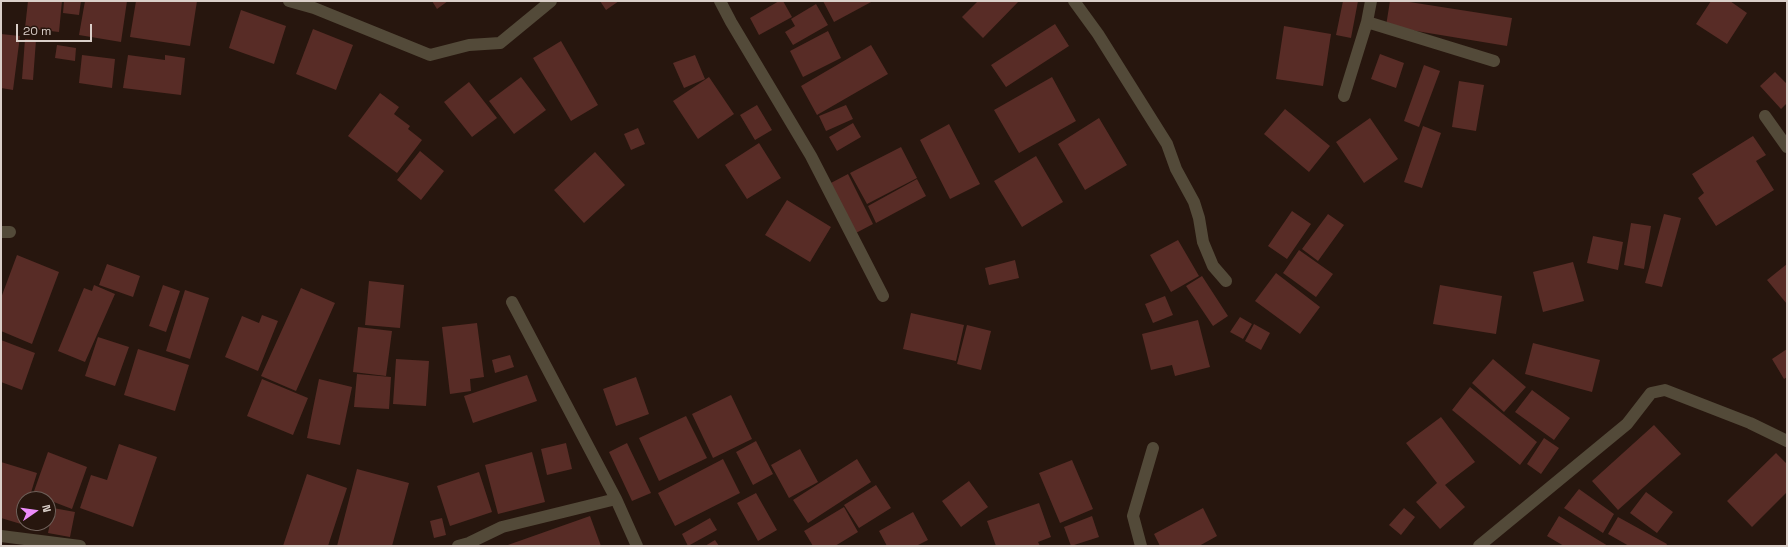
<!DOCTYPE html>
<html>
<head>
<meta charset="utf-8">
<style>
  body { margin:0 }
  #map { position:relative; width:1788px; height:547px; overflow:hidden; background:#27160e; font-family:"Space Grotesk",sans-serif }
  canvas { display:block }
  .frame { position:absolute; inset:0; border:2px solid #dacfc9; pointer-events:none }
  .north { position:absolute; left:16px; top:491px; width:40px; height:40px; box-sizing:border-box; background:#27160e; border:1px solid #6f6059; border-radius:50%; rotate:77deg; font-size:11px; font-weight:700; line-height:16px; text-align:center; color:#dacfc9 }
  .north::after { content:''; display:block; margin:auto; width:14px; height:18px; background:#ed8cfa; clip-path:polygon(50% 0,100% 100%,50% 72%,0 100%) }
  .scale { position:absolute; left:16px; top:24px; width:76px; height:18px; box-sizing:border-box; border:2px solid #dacfc9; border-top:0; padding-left:5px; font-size:12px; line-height:14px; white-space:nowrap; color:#dacfc9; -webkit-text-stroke:3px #27160e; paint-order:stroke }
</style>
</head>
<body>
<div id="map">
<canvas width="1788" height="547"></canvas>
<div class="frame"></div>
<div class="north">N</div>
<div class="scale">20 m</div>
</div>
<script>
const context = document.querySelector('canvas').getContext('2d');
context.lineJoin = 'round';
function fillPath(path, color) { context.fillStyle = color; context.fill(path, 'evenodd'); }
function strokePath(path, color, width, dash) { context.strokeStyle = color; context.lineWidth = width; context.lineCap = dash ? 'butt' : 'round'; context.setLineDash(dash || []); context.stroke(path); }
const building = new Path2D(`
  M28,1H62L59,32L25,28Z
  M64,1H81L79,15L63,13Z
  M85,1H127L121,42L79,35Z
  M136,1H197L190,46L130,37Z
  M432,1H448L437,9Z
  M600,1H619L606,10Z
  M779,1H783L792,17L759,35L750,18Z
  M823,1H873L834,22Z
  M978,1H1019L983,38L962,17Z
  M1343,1H1358L1351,38L1336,35Z
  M1390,1H1403L1512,18L1507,46L1386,26Z
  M1711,1H1730L1747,13L1727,44L1696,24Z
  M816,4L828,25L793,45L785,32L795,26L791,19Z
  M241,10L286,26L274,64L229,48Z
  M1055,24L1069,46L1006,87L991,65Z
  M1284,26L1331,34L1323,86L1276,79Z
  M313,29L353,45L336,90L296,74Z
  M828,31L841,58L803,77L790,51Z
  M1,34L20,36L13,90L1,88Z
  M25,39L36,40L33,80L22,79Z
  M561,41L598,105L571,121L533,58Z
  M57,45L76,48L75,61L55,58Z
  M871,45L888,74L817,115L801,86Z
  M1380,54L1404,63L1396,88L1371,79Z
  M82,55L115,59L112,88L79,83Z
  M128,55L165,60V55L185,58L181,95L123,88Z
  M695,55L705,79L684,88L673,63Z
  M1424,65L1440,71L1419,127L1404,121Z
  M1775,72L1787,84V103L1781,109L1760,86Z
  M521,77L546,110L514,134L489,101Z
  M709,77L734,114L698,139L673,101Z
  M1052,77L1076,121L1019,153L994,110Z
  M1459,81L1484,85L1476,131L1452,127Z
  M469,82L497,118L472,137L444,102Z
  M380,93L399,107L394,114L410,126L408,129L422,140L397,173L348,136Z
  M757,105L772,130L755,140L740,115Z
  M846,105L853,119L826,131L819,116Z
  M1285,109L1330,146L1309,172L1264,134Z
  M1099,118L1127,165L1085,190L1058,144Z
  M1370,118L1398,159L1364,183L1336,142Z
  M853,123L861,137L837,151L829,137Z
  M949,124L980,184L950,199L920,140Z
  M1423,126L1441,133L1422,188L1404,182Z
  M638,128L645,144L631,150L624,134Z
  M1753,136L1766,155L1756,161L1774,190L1716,226L1698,198L1704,193L1692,174Z
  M759,143L781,178L747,199L725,165Z
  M901,147L917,178L867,204L850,173Z
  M420,151L444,171L421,200L397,180Z
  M595,152L625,185L584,223L554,190Z
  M1036,156L1063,202L1022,227L994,181Z
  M848,174L873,224L854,234L829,184Z
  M917,179L926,196L876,223L868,206Z
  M787,200L831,227L810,262L765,235Z
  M1292,211L1311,224L1287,259L1268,246Z
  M1328,214L1344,225L1318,261L1302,249Z
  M1664,214L1681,218L1662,287L1645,283Z
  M1631,223L1651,226L1644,269L1624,265Z
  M1593,236L1623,242L1618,270L1587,263Z
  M1178,240L1199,276L1171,292L1150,255Z
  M1299,250L1333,274L1316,297L1283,273Z
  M17,255L59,272L32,344L1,331V298Z
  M1015,260L1019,278L989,285L985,268Z
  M1573,262L1584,301L1543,312L1533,272Z
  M107,264L140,276L133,297L99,285Z
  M1787,264V304L1767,280Z
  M1276,273L1320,307L1300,334L1255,301Z
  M1202,276L1228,316L1213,326L1186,286Z
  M369,281L404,285L400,328L365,325Z
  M94,285L115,294L85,362L58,351L84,288L92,291Z
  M163,285L180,291L166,332L149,326Z
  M1440,285L1502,296L1496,334L1433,324Z
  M301,288L335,303L296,391L261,376Z
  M185,290L209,298L190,359L166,351Z
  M1165,296L1173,315L1153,323L1145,304Z
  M911,313L964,325L956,361L903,349Z
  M262,315L278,321L258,371L225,357L242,316L259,323Z
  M1240,317L1252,324L1243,339L1230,332Z
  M1198,320L1210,367L1175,376L1172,365L1151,370L1142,334Z
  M477,323L484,377L470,379L471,391L450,394L442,327Z
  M1254,324L1270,333L1261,350L1245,341Z
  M967,325L991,331L981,370L957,364Z
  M358,327L392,331L386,376L353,372Z
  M98,337L129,347L115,386L85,376Z
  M1,340L35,353L22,390L1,382Z
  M1533,343L1600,360L1592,392L1525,374Z
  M138,349L189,365L175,411L124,395Z
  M1787,349V377L1784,379L1772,359Z
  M510,355L514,367L495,373L492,360Z
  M396,359L429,361L426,406L393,404Z
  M1493,359L1526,387L1504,412L1472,383Z
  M357,374L391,377L389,409L354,407Z
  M527,375L537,401L473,423L464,396Z
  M636,377L649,414L616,426L603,389Z
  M262,379L308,398L293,435L247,416Z
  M319,379L352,387L340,445L307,438Z
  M1470,387L1537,442L1520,465L1452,410Z
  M1532,390L1570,418L1554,440L1515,412Z
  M731,395L752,439L713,458L692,414Z
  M686,416L707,458L659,481L639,438Z
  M1441,417L1475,462L1445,485L1465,507L1440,529L1416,502L1437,483L1406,443Z
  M1654,425L1681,454L1618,510L1592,481Z
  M1544,438L1559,448L1541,474L1527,464Z
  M756,441L773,474L753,485L736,452Z
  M566,443L572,469L547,475L541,449Z
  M627,443L651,493L632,501L609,452Z
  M119,444L157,457L133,527L80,508L91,475L107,480Z
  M800,449L818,482L789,498L771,465Z
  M48,452L87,467L72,509L33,494Z
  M532,452L545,502L498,514L485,465Z
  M1776,453L1787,464V492L1752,527L1727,501Z
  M723,459L740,493L675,526L658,493Z
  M857,459L871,482L808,523L793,500Z
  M1072,460L1093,509L1060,523L1039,473Z
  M1,462L37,473L29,499H24V515L21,524L1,518Z
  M357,469L409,483L392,546H337Z
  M479,472L492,512L450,526L437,486Z
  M307,474L347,488L328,546H283Z
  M969,481L988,507L961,527L942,501Z
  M876,485L891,508L859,528L844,505Z
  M1579,489L1614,514L1603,533L1564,508Z
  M1646,492L1673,512L1657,533L1630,513Z
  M756,493L777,530L758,541L737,503Z
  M1039,503L1051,537L1038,542L1040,546H996L987,521Z
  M844,507L858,532L835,546H813L804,531Z
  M53,508L75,512L70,537L48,533Z
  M1203,508L1217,536L1199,546H1160L1154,534Z
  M1404,508L1415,517L1401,535L1389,525Z
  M913,512L928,540L916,546H887L879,531Z
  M590,516L601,546H505Z
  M1092,516L1099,537L1071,546L1064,527Z
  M1559,516L1608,546H1564L1547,536Z
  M1618,517L1667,544L1666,546H1629L1608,534Z
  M442,518L446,535L434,538L430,521Z
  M710,518L717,530L688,546L682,534Z
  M715,540L719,546H705Z`);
const street = new Path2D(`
  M289,1L314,8L430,55L469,45L500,43L551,1
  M720,1L731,22L811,156L883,296
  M1074,1L1098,34L1167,144L1176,169L1194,202L1199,218L1203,242L1213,266L1226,281
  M1367,22L1494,61
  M1344,96L1367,22L1371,1
  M1765,116L1787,147
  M1,232H10
  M512,302L616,499L637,546
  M1,536L80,546
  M458,546L469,543L502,527L616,499
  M1141,546L1133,516L1153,448
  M1479,546L1627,424L1651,393L1665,390L1750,423L1787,441`);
fillPath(building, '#582c26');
strokePath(street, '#534a39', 12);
</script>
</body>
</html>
